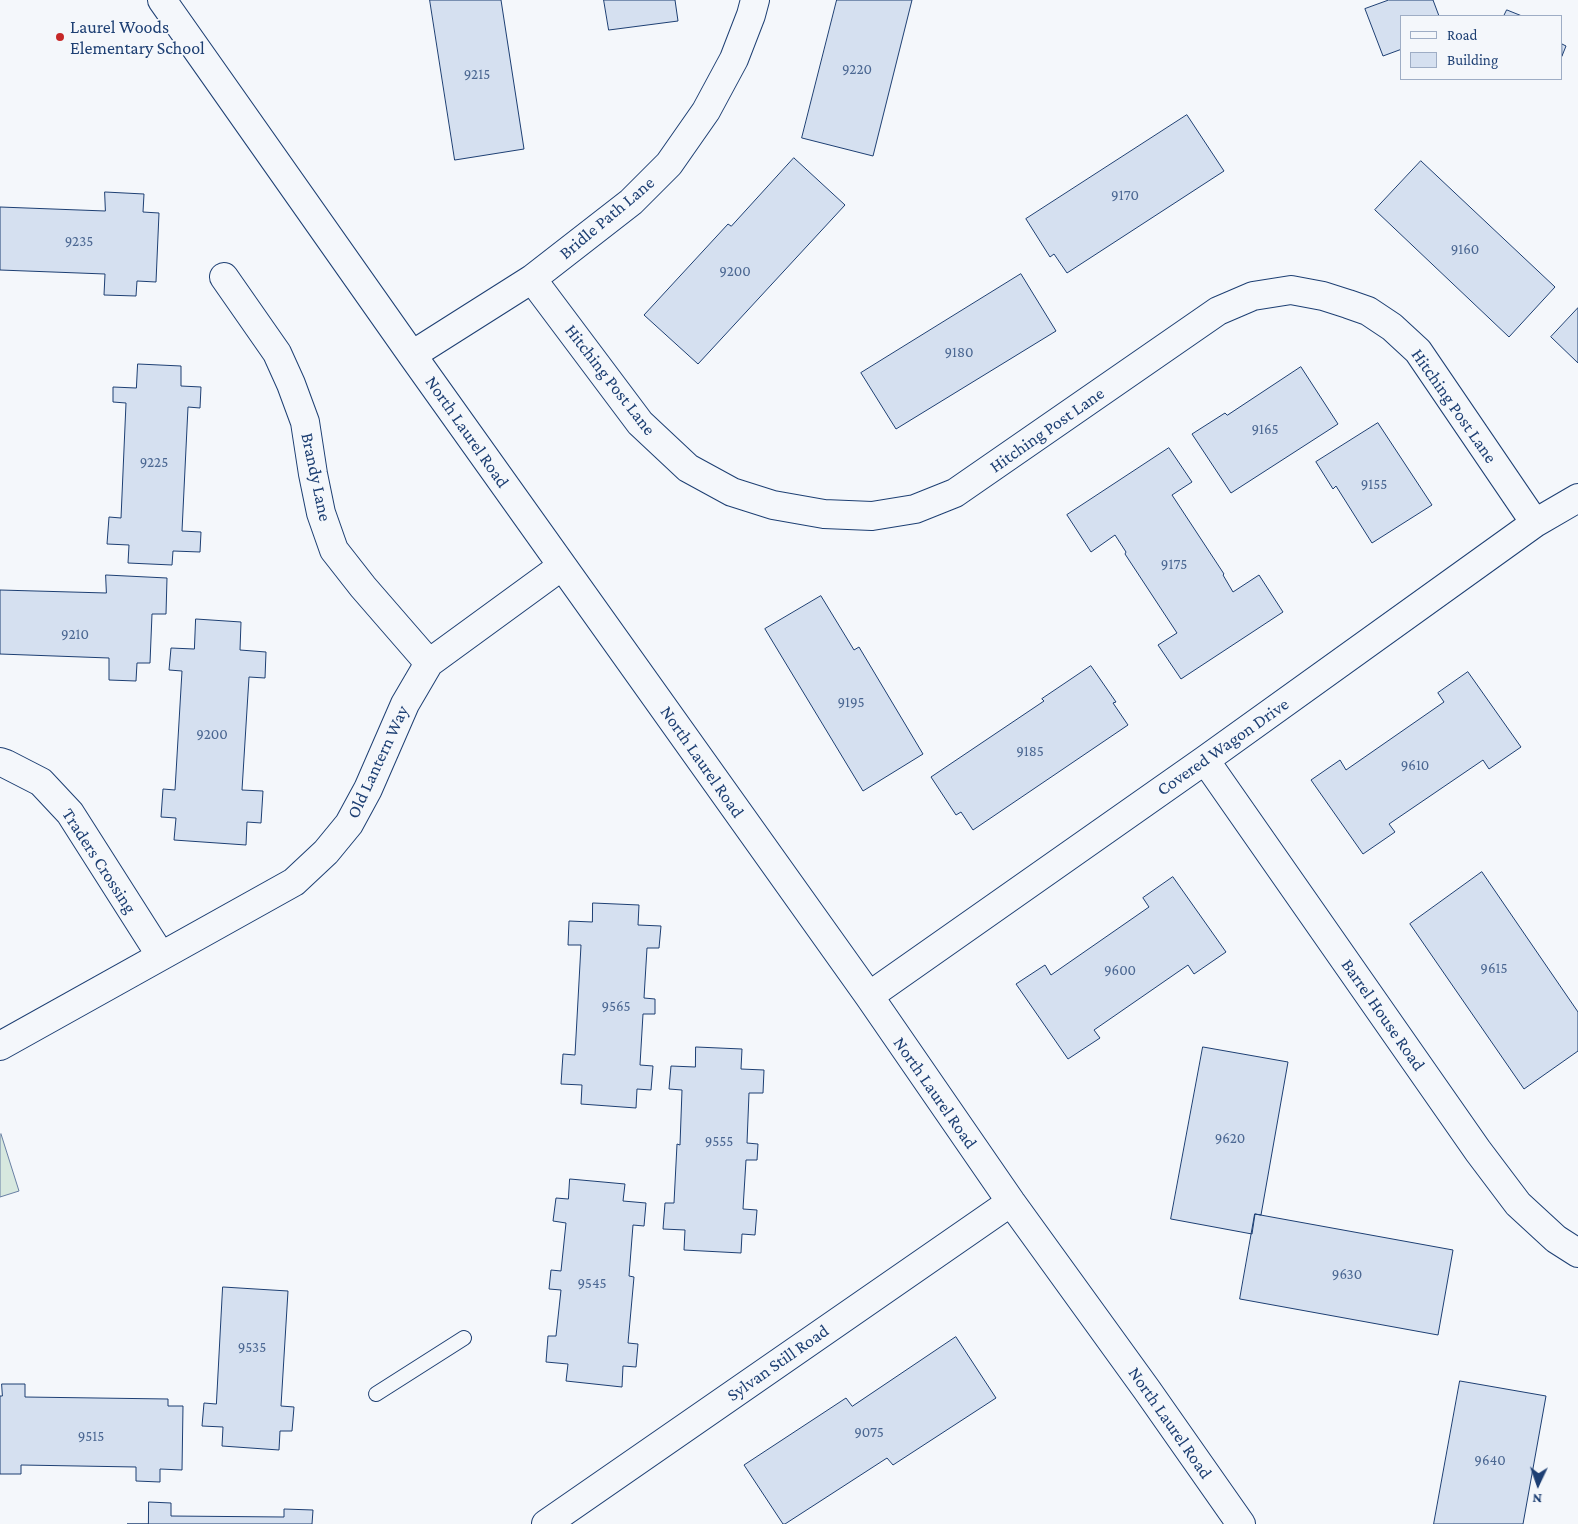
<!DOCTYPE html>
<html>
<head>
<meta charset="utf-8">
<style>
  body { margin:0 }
  #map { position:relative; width:1578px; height:1524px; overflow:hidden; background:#f4f7fb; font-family:"Crimson Pro",serif }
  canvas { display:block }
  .legend { position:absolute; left:1400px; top:15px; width:162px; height:65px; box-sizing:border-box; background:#f4f7fb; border:1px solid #9eadc5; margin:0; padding:6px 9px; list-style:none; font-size:15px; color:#1d3f73 }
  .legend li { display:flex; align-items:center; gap:10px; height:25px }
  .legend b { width:25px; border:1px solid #9eadc5 }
  .north { position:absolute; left:1513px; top:1459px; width:50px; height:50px; -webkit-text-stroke:4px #f4f7fb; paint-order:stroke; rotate:183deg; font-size:14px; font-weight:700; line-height:20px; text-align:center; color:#1d3f73 }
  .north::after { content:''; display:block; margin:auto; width:18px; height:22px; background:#1d3f73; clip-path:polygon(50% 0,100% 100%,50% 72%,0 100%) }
</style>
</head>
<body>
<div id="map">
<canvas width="1578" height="1524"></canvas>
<ul class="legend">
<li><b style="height:6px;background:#f4f7fb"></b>Road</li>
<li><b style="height:14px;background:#d5e0f0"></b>Building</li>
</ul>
<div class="north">N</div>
</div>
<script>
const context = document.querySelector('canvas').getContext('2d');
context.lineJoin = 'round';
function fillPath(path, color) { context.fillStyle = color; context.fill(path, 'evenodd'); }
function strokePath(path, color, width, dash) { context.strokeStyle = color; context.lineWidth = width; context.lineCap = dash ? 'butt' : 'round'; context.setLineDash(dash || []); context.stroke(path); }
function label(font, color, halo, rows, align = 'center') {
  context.font = font + ' "Crimson Pro",serif'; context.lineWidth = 4; context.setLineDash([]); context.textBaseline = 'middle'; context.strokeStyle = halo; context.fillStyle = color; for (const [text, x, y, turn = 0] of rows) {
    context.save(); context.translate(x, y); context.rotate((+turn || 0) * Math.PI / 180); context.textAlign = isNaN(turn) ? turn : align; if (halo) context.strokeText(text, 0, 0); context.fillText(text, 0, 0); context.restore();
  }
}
const green = new Path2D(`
  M1,1134L19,1191L0,1197V1135Z`);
const building = new Path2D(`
  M430,0H501L524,149L455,160Z
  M604,0H675L678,21L609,30Z
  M837,0H912L873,156L802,138Z
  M1389,0H1433L1439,16H1402V49L1383,56L1365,9Z
  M1507,10L1522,16H1504Z
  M1562,44L1566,46L1562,56Z
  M1187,115L1224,171L1067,273L1054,254L1050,257L1026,219Z
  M794,158L845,205L698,364L644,315L728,224L731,226Z
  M1421,161L1555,287L1509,337L1375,210Z
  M105,192L144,194L143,212L159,213L156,282L137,281L136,296L104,295L105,274L0,270V207L105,211Z
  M1021,274L1056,331L896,429L861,373Z
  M1578,308V363L1551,337Z
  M138,364L181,366V386L201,387L200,408L188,407L182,531L201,532L200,552L173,551L172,565L128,563L129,545L107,544L109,517L121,518L126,403L113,402V387L136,388Z
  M1301,367L1338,424L1231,493L1192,434L1225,413L1227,415Z
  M1378,423L1432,505L1372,543L1336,486L1333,489L1316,462Z
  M1169,448L1192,482L1172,495L1224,574L1223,575L1233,592L1259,575L1283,612L1181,679L1158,645L1177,633L1125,554L1126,552L1115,535L1091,552L1067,515Z
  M106,575L167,578L166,614H152L150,663H137L136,681L109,680V658L0,654V590L106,593Z
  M821,596L854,650L859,647L923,754L863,791L765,629Z
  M196,619L241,622L240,650L266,652L265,678L249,677L242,790L263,791L261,823L247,822L246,845L174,840L176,818L161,817L163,789L175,790L182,671L169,670L171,648L194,649Z
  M1091,666L1116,702L1113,703L1128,725L973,830L961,812L956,815L931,777L1044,701L1042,699Z
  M1468,672L1521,747L1489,769L1483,760L1389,824L1395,832L1363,854L1311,780L1340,760L1346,770L1444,702L1438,693Z
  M1482,872L1578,1012V1051L1524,1089L1410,924Z
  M1173,877L1226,952L1194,974L1188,965L1094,1030L1100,1038L1068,1059L1016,984L1045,965L1051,975L1149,907L1143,898Z
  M593,903L639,905L638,925L661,926L659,948H647L644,998L655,999V1014H643L640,1065L653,1066L651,1090L637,1089L636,1108L581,1104L582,1085L561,1084L563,1054L575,1055L581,945H568L569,921L592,922Z
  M696,1047L742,1049L741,1069L764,1070L763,1093H749L747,1143L758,1144L757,1160H746L743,1209L757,1210L755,1235L742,1234L741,1253L684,1250L685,1230L663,1229L665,1203H674L677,1144L680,1145L682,1090L669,1089L671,1066L695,1067Z
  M1203,1047L1288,1062L1261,1215L1255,1214L1252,1234L1171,1219Z
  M570,1179L625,1184L623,1201L646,1203L644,1226L633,1225L629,1276L634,1277L628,1343L638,1344L636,1367L623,1366L622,1387L566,1381L568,1364L546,1362L548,1336H556L561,1290L549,1289L551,1270L561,1271L566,1223L553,1221L556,1198L568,1199Z
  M1255,1214L1453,1250L1438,1335L1240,1299Z
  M223,1287L288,1291L281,1406L294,1407L292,1431H280L279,1450L222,1446L223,1427L202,1426L204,1403L216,1404Z
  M956,1337L996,1398L893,1465L887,1458L785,1524H783L744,1465L846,1398L852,1406Z
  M1460,1381L1546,1396L1523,1524H1434Z
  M2,1384H25V1397L168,1399V1406H183L182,1470L160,1469V1482L136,1481V1467L21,1465V1474H0V1396H2Z
  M149,1502L171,1503V1516L284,1517V1509L313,1510L312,1524H127H148Z`);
const service = new Path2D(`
  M376,1394L464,1338`);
const minor = new Path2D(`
  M162,0L412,355L869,996L1011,1202L1147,1390L1241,1524
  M224,277L277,353L291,384L305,422L313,474L321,513L334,550L363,587L429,663
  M532,279L640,423L688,468L732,492L773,505L824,514L872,516L915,509L955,493L1218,311L1253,296L1291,290L1323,296L1348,304L1368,311L1392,327L1418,351L1535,523
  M412,355L532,279L631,202L669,164L706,111L734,59L751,15L755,0
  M1205,760L1478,1151L1518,1204L1556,1239L1578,1253
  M0,762L6,764L41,782L70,813L161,956
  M869,996L1205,760L1535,523L1578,498
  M0,1046L294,882L326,852L349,824L368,789L405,704L429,663L562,566
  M546,1524L1011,1202`);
const markers = [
  [60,37,5,"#c62828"]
];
const numberNames = [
  ["9220",857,69],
  ["9215",477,74],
  ["9170",1125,195],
  ["9235",79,241],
  ["9160",1465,249],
  ["9200",735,271],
  ["9180",959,352],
  ["9165",1265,429],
  ["9225",154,462],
  ["9155",1374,484],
  ["9175",1174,564],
  ["9210",75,634],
  ["9195",851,702],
  ["9200",212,734],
  ["9185",1030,751],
  ["9610",1415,765],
  ["9615",1494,968],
  ["9600",1120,970],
  ["9565",616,1006],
  ["9620",1230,1138],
  ["9555",719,1141],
  ["9630",1347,1274],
  ["9545",592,1283],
  ["9535",252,1347],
  ["9075",869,1432],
  ["9515",91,1436],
  ["9640",1490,1460]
];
const poiNames = [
  ["Laurel Woods",70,27],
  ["Elementary School",70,48]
];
const streetNames = [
  ["Bridle Path Lane",607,218,-40],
  ["Hitching Post Lane",610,380,52],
  ["Hitching Post Lane",1454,406,55],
  ["Hitching Post Lane",1047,430,-35],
  ["North Laurel Road",467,432,55],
  ["Brandy Lane",316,477,78],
  ["Covered Wagon Drive",1223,747,-35],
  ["Old Lantern Way",378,762,-65],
  ["North Laurel Road",702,762,55],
  ["Traders Crossing",99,861,57],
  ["Barrel House Road",1383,1015,55],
  ["North Laurel Road",935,1093,55],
  ["Sylvan Still Road",778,1363,-35],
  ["North Laurel Road",1170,1423,55]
];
fillPath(green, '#d7e8df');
strokePath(green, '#687fa3', 1);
fillPath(building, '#d5e0f0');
strokePath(building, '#1d3f73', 1);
strokePath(service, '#1d3f73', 16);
strokePath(minor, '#1d3f73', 30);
strokePath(service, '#f4f7fb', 14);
strokePath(minor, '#f4f7fb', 28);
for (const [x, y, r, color] of markers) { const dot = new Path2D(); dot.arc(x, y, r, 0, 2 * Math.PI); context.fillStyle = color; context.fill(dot); strokePath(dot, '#f4f7fb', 2); }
label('15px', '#4b6792', null, numberNames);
label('18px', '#1d3f73', '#f4f7fb', poiNames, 'left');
label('18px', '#1d3f73', '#f4f7fb', streetNames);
</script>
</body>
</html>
